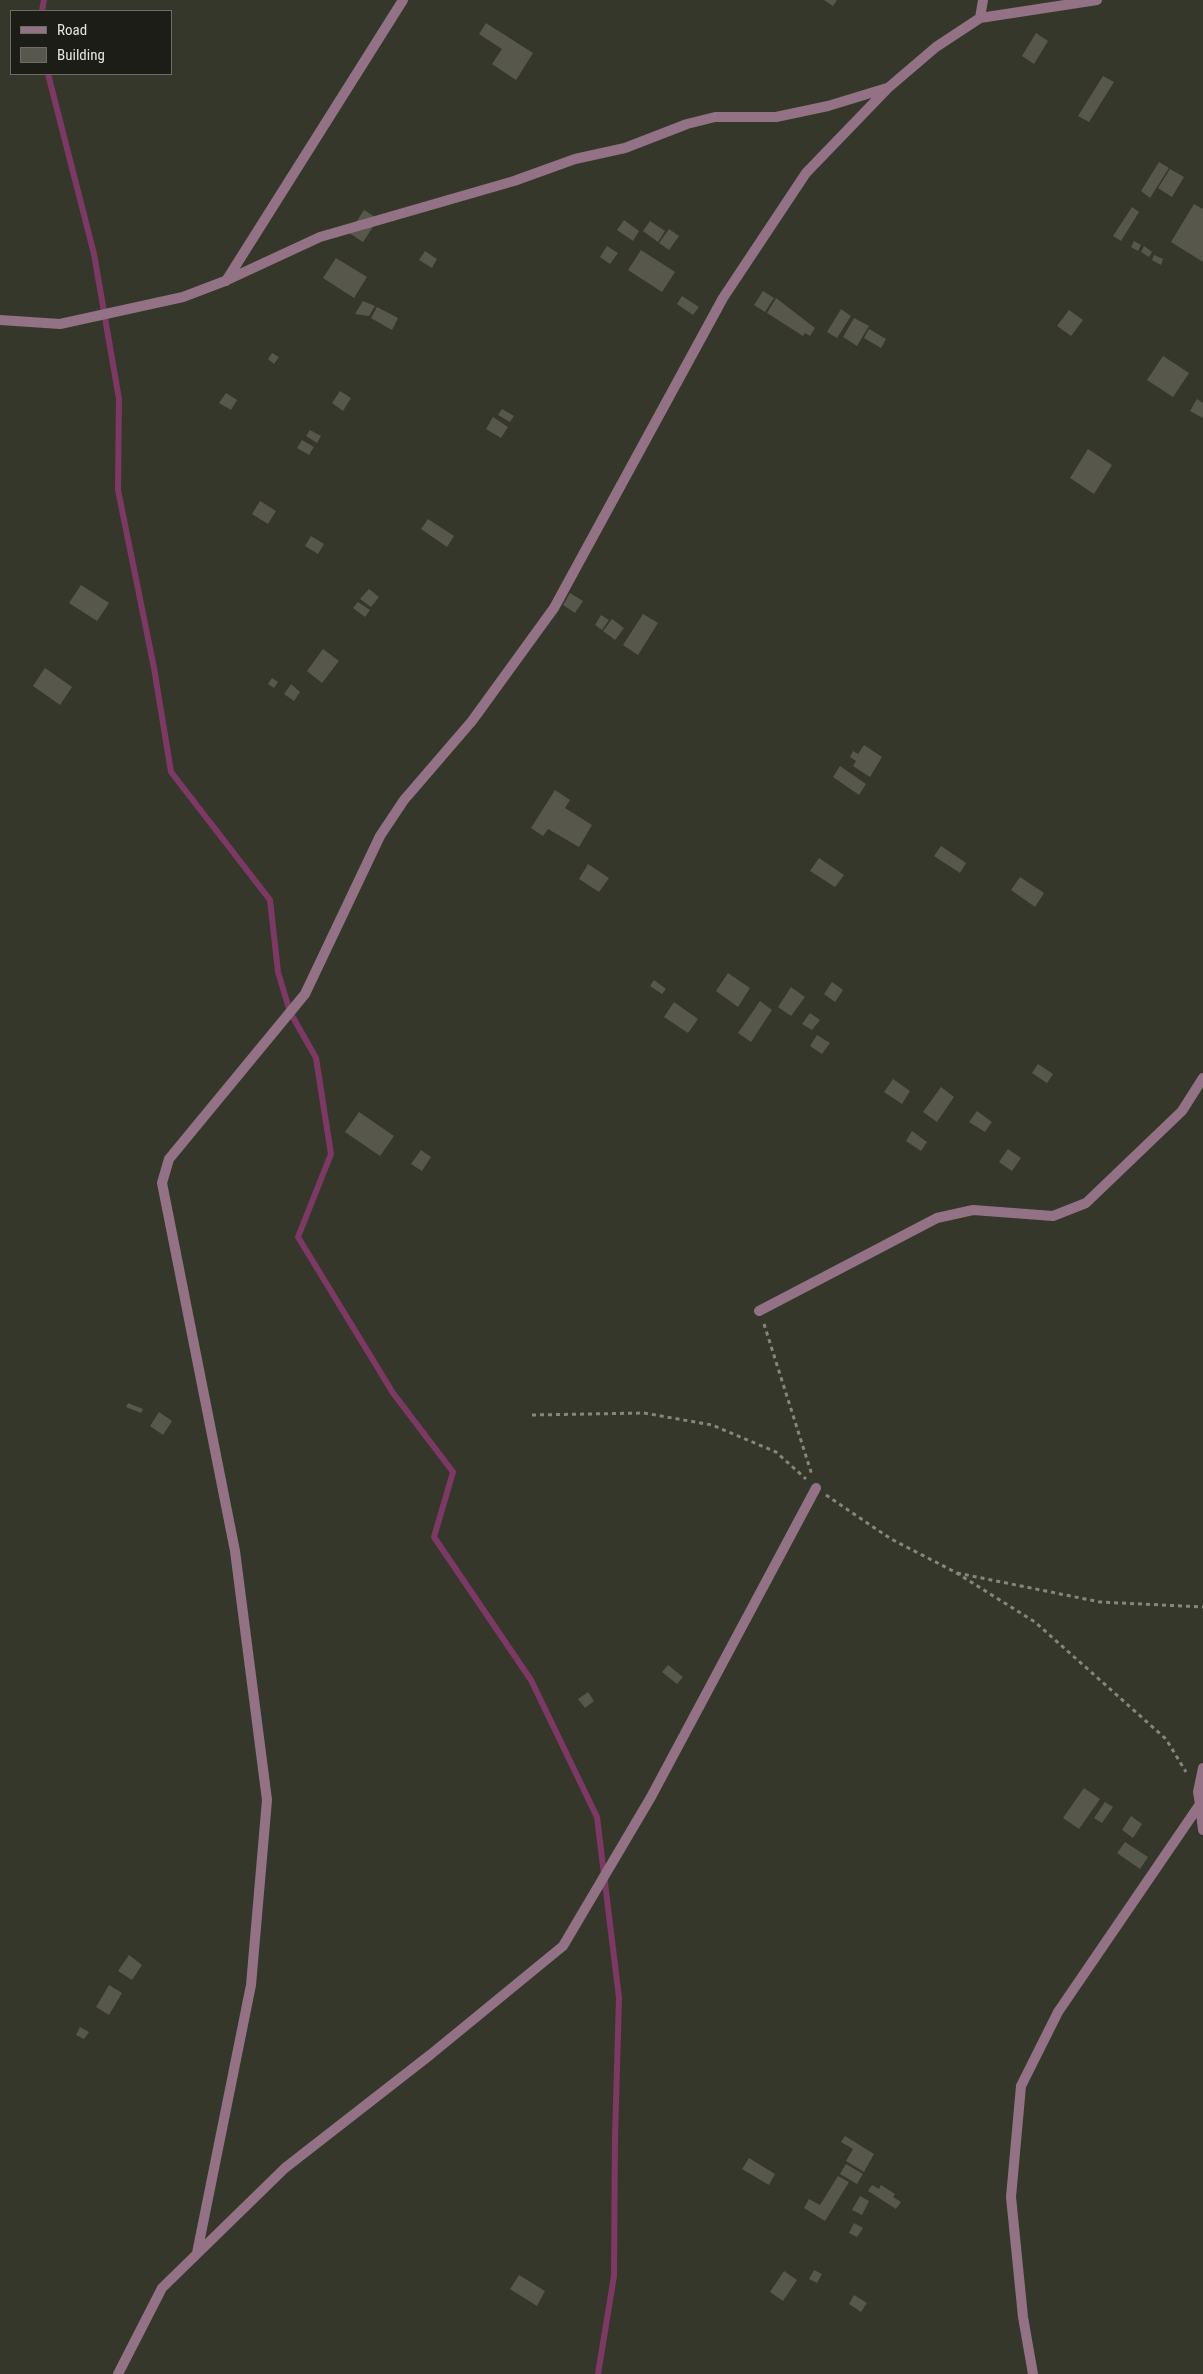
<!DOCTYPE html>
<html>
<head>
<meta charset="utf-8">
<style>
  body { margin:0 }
  #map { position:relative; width:1203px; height:2374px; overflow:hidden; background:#36372b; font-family:"Roboto Condensed",sans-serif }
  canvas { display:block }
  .legend { position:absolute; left:10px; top:10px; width:162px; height:65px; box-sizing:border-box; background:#1d1d18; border:1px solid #6d6d67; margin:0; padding:6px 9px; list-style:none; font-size:15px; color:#e4e5de }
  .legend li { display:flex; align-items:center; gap:10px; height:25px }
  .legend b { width:25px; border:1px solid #6d6d67 }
</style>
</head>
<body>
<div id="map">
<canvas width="1203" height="2374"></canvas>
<ul class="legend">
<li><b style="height:6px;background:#937285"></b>Road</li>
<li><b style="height:14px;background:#57574b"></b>Building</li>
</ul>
</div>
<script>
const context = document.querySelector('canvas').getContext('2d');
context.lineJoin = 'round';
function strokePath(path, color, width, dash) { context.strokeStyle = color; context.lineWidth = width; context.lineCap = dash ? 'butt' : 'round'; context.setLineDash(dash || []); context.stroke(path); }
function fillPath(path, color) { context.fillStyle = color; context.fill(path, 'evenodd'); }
const stream = new Path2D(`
  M42,11L44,0
  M48,74L94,254L119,399L118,490L154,668L171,772L270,900L278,972L290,1012L316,1058L331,1154L298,1237L393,1393L453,1472L434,1537L531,1680L597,1817L619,1998L615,2137L614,2276L598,2374`);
const building = new Path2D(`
  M824,0H837L833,6Z
  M486,23L533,53L516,80L492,64L502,49L479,34Z
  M1036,33L1048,41L1034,64L1022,56Z
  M1103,76L1114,82L1089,122L1078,116Z
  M1159,162L1169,168L1150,198L1141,191Z
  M1170,169L1184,177L1172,197L1158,188Z
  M1194,204L1203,209V262L1171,242Z
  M1132,207L1139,212L1121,241L1113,236Z
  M364,210L378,219L363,242L349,233Z
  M624,220L639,231L633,241L617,230Z
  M650,221L665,231L658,242L643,231Z
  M669,229L679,236L669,250L659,243Z
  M1134,241L1141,245L1138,251L1131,247Z
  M607,246L618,253L610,264L600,257Z
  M1144,246L1152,252L1149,257L1141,252Z
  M641,250L675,272L662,292L628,270Z
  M425,251L437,259L432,268L419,260Z
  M1154,255L1163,259L1161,265L1152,260Z
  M336,258L367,277L354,298L323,278Z
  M763,291L774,298L765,312L754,305Z
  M682,296L699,307L693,315L677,304Z
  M776,298L815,328L810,336L805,333L803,336L767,313Z
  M363,301L375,306L369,316L355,314Z
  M377,307L398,318L392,330L371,318Z
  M841,309L851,316L837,338L827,332Z
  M1069,310L1083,320L1071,336L1057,326Z
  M854,318L869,326L857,346L843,337Z
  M869,329L886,339L881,348L864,338Z
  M272,353L279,357L274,364L268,359Z
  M1163,356L1189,373L1173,397L1147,380Z
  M340,391L351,398L343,411L332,403Z
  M226,393L237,400L231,410L219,403Z
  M1197,399L1203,403V418L1190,411Z
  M502,409L514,416L510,422L498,415Z
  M493,417L508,427L501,438L486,429Z
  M310,430L321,436L317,443L306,436Z
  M302,440L314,447L309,455L297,448Z
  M1088,449L1112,465L1094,494L1070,478Z
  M260,501L276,511L268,524L252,514Z
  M428,519L454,536L447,547L421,529Z
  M311,536L324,544L318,554L305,546Z
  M81,585L109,603L97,621L69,603Z
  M369,589L379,597L371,607L360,599Z
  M570,593L583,601L575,613L563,605Z
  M358,602L370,610L365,617L353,608Z
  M643,614L658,623L638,655L623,645Z
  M601,615L609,620L602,630L595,625Z
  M612,619L624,628L615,640L603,631Z
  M323,649L339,661L322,683L307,671Z
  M45,668L72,687L60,705L33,686Z
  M272,678L278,682L274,688L268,684Z
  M291,684L300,692L294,701L284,694Z
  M864,745L882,757L870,777L853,766L856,761L850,757L853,751L858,754Z
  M840,766L866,784L859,795L833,777Z
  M555,790L570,800L565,808L592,825L579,847L548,829L543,836L531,828Z
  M941,846L966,863L960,873L934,856Z
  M819,858L844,875L835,887L810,871Z
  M588,864L609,878L599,892L579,879Z
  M1020,877L1044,893L1035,907L1011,890Z
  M728,973L750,988L738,1007L716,991Z
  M654,980L666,989L662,994L650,986Z
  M832,982L843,990L835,1002L824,994Z
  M791,987L805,997L791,1016L778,1007Z
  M760,1001L772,1010L751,1042L738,1033Z
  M674,1002L698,1019L688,1033L664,1017Z
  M810,1013L820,1020L812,1030L802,1024Z
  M817,1035L830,1043L822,1054L810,1046Z
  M1038,1064L1053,1074L1047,1083L1032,1073Z
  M893,1079L910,1091L902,1104L884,1092Z
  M941,1087L954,1097L937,1122L923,1112Z
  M977,1111L992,1122L985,1132L969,1122Z
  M359,1112L394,1136L380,1156L345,1132Z
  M912,1131L927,1142L921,1151L906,1141Z
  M1008,1149L1021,1158L1012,1171L999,1162Z
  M421,1150L431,1157L422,1171L411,1164Z
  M128,1403L143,1409L141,1413L126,1407Z
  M159,1412L172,1421L163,1435L150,1426Z
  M668,1665L683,1677L677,1684L662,1672Z
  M588,1692L594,1701L585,1708L578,1699Z
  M1084,1788L1100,1799L1079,1829L1063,1818Z
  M1105,1802L1113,1807L1102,1823L1094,1818Z
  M1131,1816L1142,1824L1133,1838L1122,1830Z
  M1125,1842L1148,1857L1140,1869L1117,1853Z
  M129,1955L142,1965L132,1980L118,1971Z
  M109,1985L122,1993L109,2015L96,2007Z
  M80,2027L89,2032L84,2039L76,2035Z
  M845,2136L874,2154L864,2172L846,2161L853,2149L841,2142Z
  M749,2158L775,2174L769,2185L742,2169Z
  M846,2164L863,2174L857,2184L840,2174Z
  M838,2176L849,2182L825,2221L804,2208L809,2199L820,2205Z
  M872,2185L879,2189L881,2185L895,2194L893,2197L901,2202L896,2209L868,2191Z
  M860,2196L869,2201L862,2215L852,2210Z
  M854,2223L863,2228L857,2237L849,2233Z
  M814,2270L822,2274L817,2283L809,2279Z
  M784,2271L797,2280L783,2301L770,2292Z
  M519,2275L545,2291L537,2306L510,2289Z
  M854,2295L867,2303L861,2312L849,2304Z`);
const path = new Path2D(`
  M764,1324L812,1475
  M532,1415L644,1413L712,1425L776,1452L806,1479
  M826,1495L891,1539L955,1572L1035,1622L1166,1739L1186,1772
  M957,1573L1100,1602L1203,1607`);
const minor = new Path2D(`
  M980,18L983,0
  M226,281L403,0
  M0,320L60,324L183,297L225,281L320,237L514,181L575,159L625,148L687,124L715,117H776L828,106L887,88
  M759,1311L937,1218L973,1210L1053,1216L1086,1203L1182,1111L1203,1078
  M1200,1804L1203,1830
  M197,2253L251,1985L267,1800L235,1551L162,1183L169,1159L305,994L380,836L404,800L472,721L554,608L723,298L806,173L888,88L936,47L980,18L1097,0
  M118,2374L162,2288L285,2168L430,2055L563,1946L651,1797L816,1488
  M1033,2374L1023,2317L1011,2197L1021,2086L1058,2012L1200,1804L1198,1792L1203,1768`);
strokePath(stream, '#7e3866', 6);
fillPath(building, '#57574b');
strokePath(path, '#85867c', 3, [4, 4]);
strokePath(minor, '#937285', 10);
</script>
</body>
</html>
